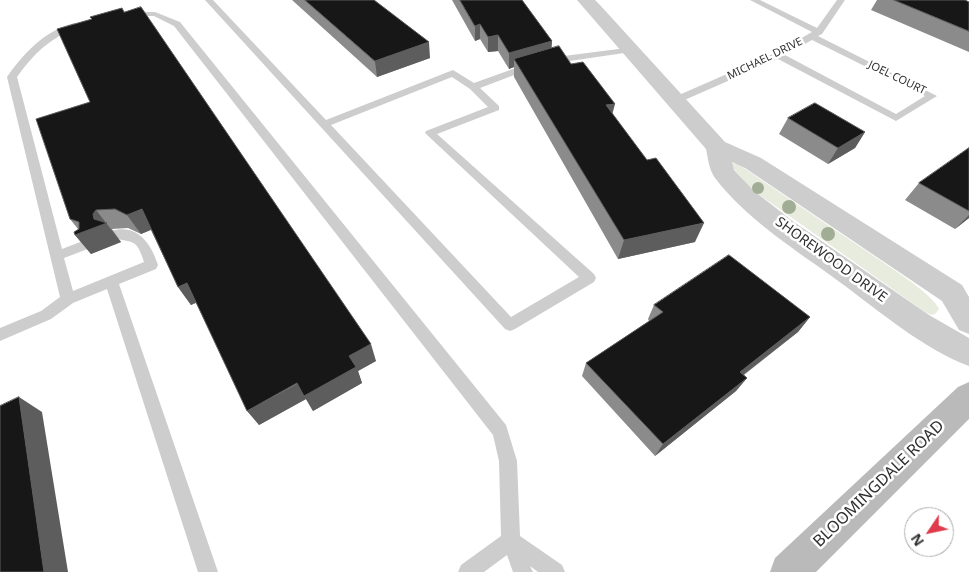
<!DOCTYPE html>
<html>
<head>
<meta charset="utf-8">
<style>
  body { margin:0 }
  #map { position:relative; width:969px; height:572px; overflow:hidden; background:#fff; font-family:"Noto Sans",sans-serif }
  canvas { display:block }
  .north { position:absolute; left:904px; top:507px; width:50px; height:50px; box-sizing:border-box; background:#fff; border:1px solid #acacac; border-radius:50%; rotate:236deg; font-size:14px; font-weight:700; line-height:20px; text-align:center; color:#303030 }
  .north::after { content:''; display:block; margin:auto; width:18px; height:22px; background:#de3b4c; clip-path:polygon(50% 0,100% 100%,50% 72%,0 100%) }
</style>
</head>
<body>
<div id="map">
<canvas width="969" height="572"></canvas>
<div class="north">N</div>
</div>
<script>
const context = document.querySelector('canvas').getContext('2d');
context.lineJoin = 'round';
function fillPath(path, color) { context.fillStyle = color; context.fill(path, 'evenodd'); }
function strokePath(path, color, width, dash) { context.strokeStyle = color; context.lineWidth = width; context.lineCap = dash ? 'butt' : 'round'; context.setLineDash(dash || []); context.stroke(path); }
function label(font, color, halo, rows, align = 'center') {
  context.font = font + ' "Noto Sans",sans-serif'; context.lineWidth = 5; context.setLineDash([]); context.textBaseline = 'middle'; context.strokeStyle = halo; context.fillStyle = color; for (const [text, x, y, turn = 0] of rows) {
    context.save(); context.translate(x, y); context.rotate((+turn || 0) * Math.PI / 180); context.textAlign = isNaN(turn) ? turn : align; if (halo) context.strokeText(text, 0, 0); context.fillText(text, 0, 0); context.restore();
  }
}
const green = new Path2D(`
  M732,163L738,164C782,194 826,224 871,254C886,265 932,293 939,309L935,314L931,315L925,312L761,196L750,187L731,166Z`);
const lane = new Path2D(`
  M205,0H213L326,120L453,70L474,83L524,65L556,57L634,47L636,49L631,52L556,63L530,69L480,88L499,106V110L437,134L594,274L596,278L594,282L515,329L510,331L505,329ZM452,77L470,89L488,107L426,131L425,133L579,277L511,317L331,125Z
  M750,0H760L817,28L837,0H845L822,34L818,36L937,96L896,121L778,59L680,102H672V98L775,53L812,32ZM812,40L925,96L896,114L785,55Z
  M124,12H155L180,22L506,425L517,461L520,536L562,565L565,572H538L530,566L533,572H513L507,555L484,572H458L461,565L501,536L499,461L493,435L174,26L154,16H124Z
  M74,23L78,26L77,28C51,37 33,54 17,77L62,249L88,239L93,241L94,244L93,247L64,258L73,291L144,262C136,236 132,244 111,237L109,234L111,231C137,223 151,243 158,265L156,269L119,284L218,572H198L107,289L73,303L51,319L0,341V328L41,311L60,297L7,77C24,53 44,31 74,23Z`);
const street = new Path2D(`
  M577,0H595L600,5L725,142L761,158L962,285L969,297V334L959,330L942,301L745,168L732,162L734,170L754,191L794,222L929,315L969,338V366C925,350 879,311 841,283C798,251 748,221 715,178C709,170 708,158 706,149Z`);
const secondary = new Path2D(`
  M969,382V419L816,572H770L775,558L958,387Z`);
const trees = [
  [758,188,6],
  [789,207,7],
  [828,234,7]
];
const wall = new Path2D(`
  M292,0H374L430,58L377,77Z
  M452,0H522L552,41L551,48L571,64L612,113L695,242L618,259L514,77V67L509,69L498,51L488,52L480,39L475,41Z
  M877,0H965L969,2V52L871,10Z
  M124,12L376,361L358,371L362,383L313,411L306,399L259,425L196,303L191,305L178,287L151,230L141,234L128,228L112,229L121,242L91,254L75,235L78,229L70,219L90,102Z
  M788,118L865,132L855,148L828,164L779,134Z
  M969,148V218L955,229L905,200L919,183Z
  M654,305L810,317L798,332L744,375L747,378L736,391L655,456L582,376L586,363L649,321L648,319Z`);
const shadedWall = new Path2D(`
  M480,24V39L475,41V26Z
  M498,35V51L488,52V37Z
  M552,41L551,56L514,59V67L509,69V53Z
  M429,42L430,58L377,77L375,61Z
  M615,104L610,123L606,105Z
  M865,132L855,148L828,164L838,148Z
  M142,209L155,228L141,234L127,215Z
  M96,210L121,242L91,254L75,235L94,219L93,214Z
  M969,215V218L955,229Z
  M704,223L695,242L618,259L624,240Z
  M187,283L199,301L191,305L178,287Z
  M810,317L798,332L730,385L740,372Z
  M371,344L376,361L358,371L362,383L313,411L306,399L259,425L247,411Z
  M747,378L736,391L655,456L663,444Z
  M19,397L42,412L68,572H44Z`);
const building = new Path2D(`
  M305,0H374L429,42L375,61Z
  M460,0H522L552,41L509,53L498,35L488,37L480,24L475,26Z
  M894,0H965L969,2V31Z
  M141,7L371,344L349,356L356,367L304,396L297,383L247,411L187,283L178,287L142,209L127,215L115,209L96,210L93,214L94,219L107,223L75,235L74,232L79,229V222L70,219L36,119L90,102L57,29L92,19L90,17L122,8L124,12Z
  M559,46L571,64L583,62L615,104L606,105L647,160L656,158L704,223L624,240L514,59Z
  M815,103L865,132L838,148L788,118Z
  M969,148V211L919,183Z
  M729,255L810,317L740,372L747,378L663,444L586,363L663,312L654,305Z
  M19,397L44,572H0V406Z`);
const farStreetnames = [
  ["MICHAEL DRIVE",765,59,-26],
  ["JOEL COURT",897,78,26]
];
const streetNames = [
  ["SHOREWOOD DRIVE",831,260,36]
];
const nearStreetnames = [
  ["BLOOMINGDALE ROAD",879,484,-44]
];
fillPath(green, '#e7ecdf');
fillPath(lane, '#cdcdcd');
fillPath(street, '#cdcdcd');
fillPath(secondary, '#bababa');
context.fillStyle = '#a2ad95';
for (const [x, y, r] of trees) { context.beginPath(); context.arc(x, y, r, 0, 2 * Math.PI); context.fill(); }
fillPath(wall, '#8b8b8b');
fillPath(shadedWall, '#5d5d5d');
fillPath(building, '#171717');
strokePath(building, '#5d5d5d', 1);
label('11px', '#303030', '#fff', farStreetnames);
label('14px', '#303030', '#fff', streetNames);
label('16px', '#303030', '#fff', nearStreetnames);
</script>
</body>
</html>
